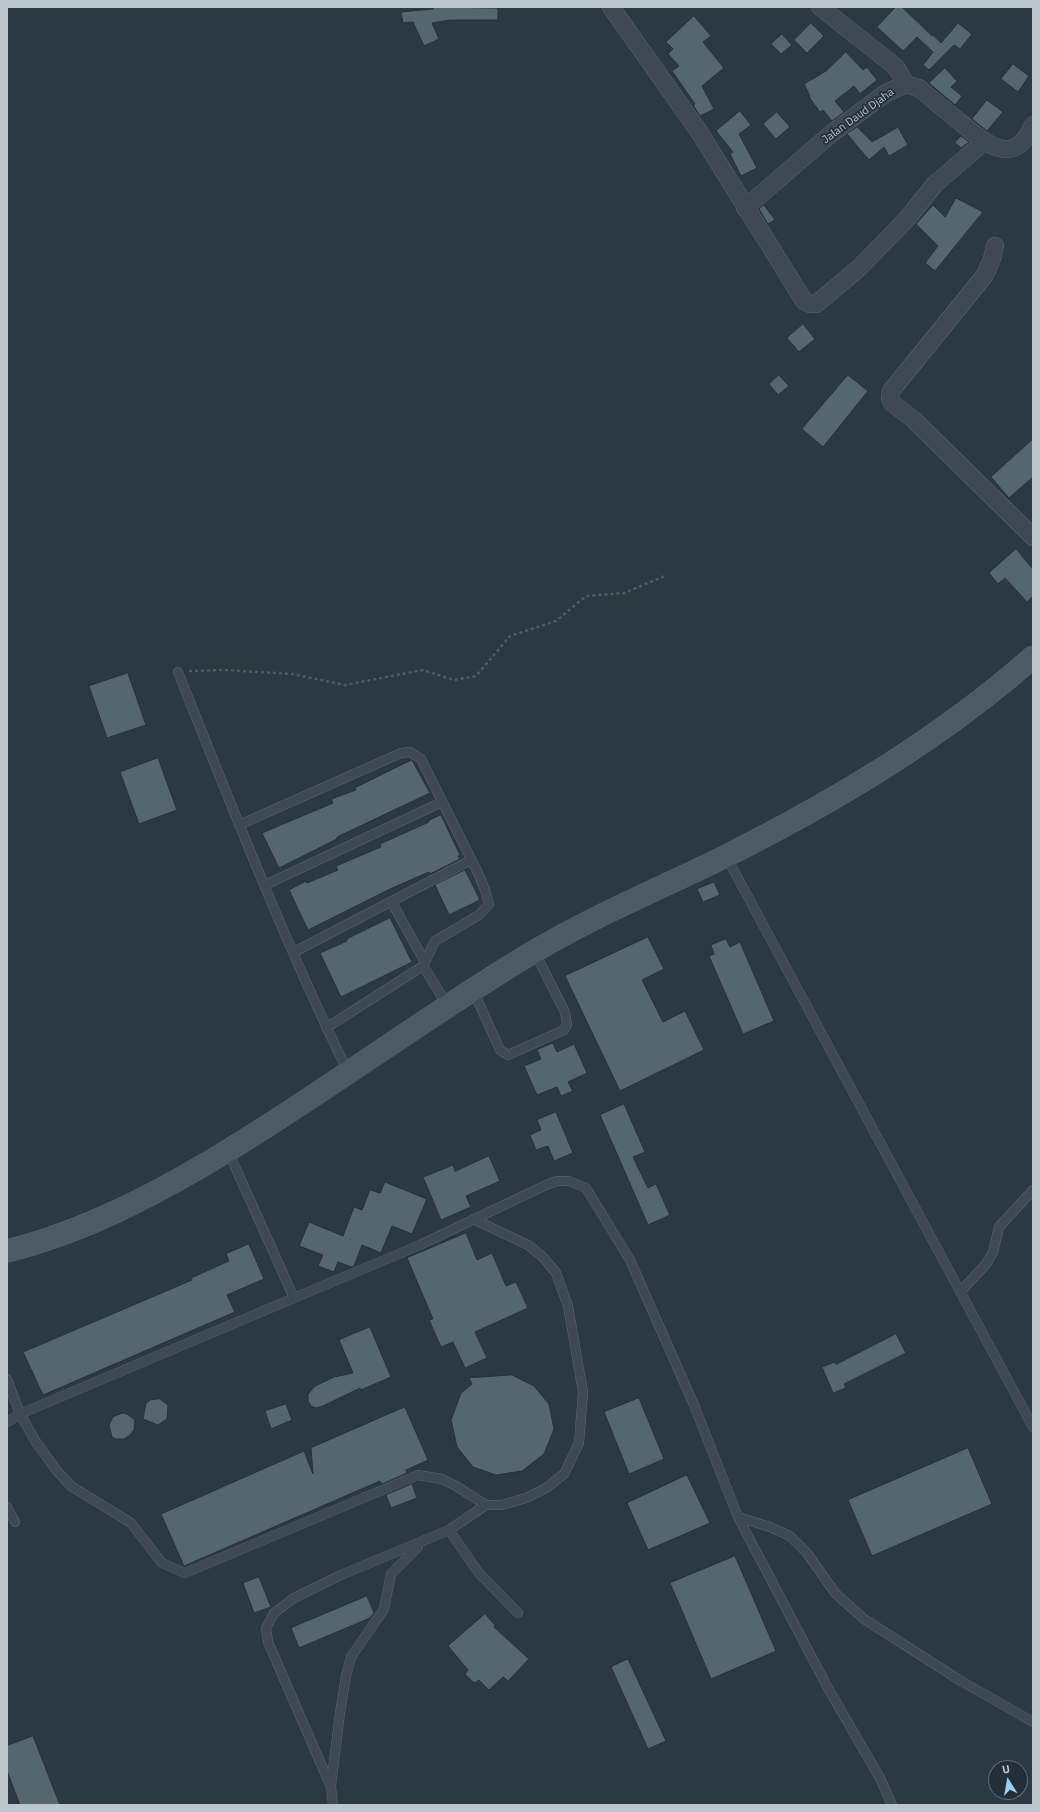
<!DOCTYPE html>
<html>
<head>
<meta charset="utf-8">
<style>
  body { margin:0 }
  #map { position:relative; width:1040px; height:1812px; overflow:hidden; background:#2a3942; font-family:"IBM Plex Sans",sans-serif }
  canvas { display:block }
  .frame { position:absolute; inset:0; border:8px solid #bbc5cc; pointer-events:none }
  .north { position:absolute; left:988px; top:1760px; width:40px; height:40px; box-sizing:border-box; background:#222f38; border:1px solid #5f6b73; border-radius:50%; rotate:349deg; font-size:11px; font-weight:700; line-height:16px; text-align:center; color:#bbc5cc }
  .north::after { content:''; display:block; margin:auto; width:14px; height:18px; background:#9bcdf1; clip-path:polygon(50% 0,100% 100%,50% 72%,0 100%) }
</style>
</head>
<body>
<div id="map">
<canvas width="1040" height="1812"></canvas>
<div class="frame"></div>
<div class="north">U</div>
</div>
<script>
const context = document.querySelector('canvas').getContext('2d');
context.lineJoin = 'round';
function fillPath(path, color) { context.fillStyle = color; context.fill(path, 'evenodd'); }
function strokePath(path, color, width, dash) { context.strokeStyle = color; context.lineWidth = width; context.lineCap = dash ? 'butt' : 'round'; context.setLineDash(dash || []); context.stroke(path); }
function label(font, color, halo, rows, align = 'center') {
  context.font = font + ' "IBM Plex Sans",sans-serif'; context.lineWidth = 3.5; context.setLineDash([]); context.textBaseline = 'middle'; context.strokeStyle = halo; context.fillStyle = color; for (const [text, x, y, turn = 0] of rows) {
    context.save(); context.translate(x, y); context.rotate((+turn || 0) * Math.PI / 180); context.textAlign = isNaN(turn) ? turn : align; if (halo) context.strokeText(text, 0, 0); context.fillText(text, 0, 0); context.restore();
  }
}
const building = new Path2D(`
  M433,7L498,8V20H450L432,23L439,39L424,46L413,22L403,23L401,12L433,9Z
  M896,7H902L932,36L933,35L941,43L958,23L972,34L960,49L954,45L929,70L923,65L933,52L917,37L903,51L877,27Z
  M694,16L711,36L703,42L724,68L702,86L714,109L700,116L693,105L695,104L672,71L679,66L668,54L673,49L666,42Z
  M811,23L824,36L807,53L794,40Z
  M782,34L792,45L781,54L771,44Z
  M846,52L863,70L867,67L877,80L860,94L854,86L835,101L844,112L832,121L823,110L820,112L809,97L810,96L804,84L826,71Z
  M1013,64L1029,76L1018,92L1001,79Z
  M945,68L957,81L951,87L962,96L955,105L929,83Z
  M987,100L1003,112L987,131L972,119Z
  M740,111L751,125L739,134L757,168L741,176L730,154L733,152L716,131Z
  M777,112L790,127L776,139L763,124Z
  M857,127L872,142L898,127L908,145L889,156L884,147L869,160L847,134Z
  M961,136L969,142L961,148L955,143Z
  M956,198L983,212L935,271L925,263L938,246L916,224L933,205L945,217Z
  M764,205L775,220L768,224L759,209Z
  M803,324L815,339L799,352L787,338Z
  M779,375L789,386L778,395L769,384Z
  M848,375L868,391L823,447L802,429Z
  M1033,439V477L1009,498L991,477Z
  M1016,549L1033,569V596L1027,602L1005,578L998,584L989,573Z
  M128,673L146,725L107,738L89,686Z
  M158,758L177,810L139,824L120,772Z
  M412,760L430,793L337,837V839L279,868L262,833L333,803L331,799L356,790L355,788Z
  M441,815L460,855L458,856L460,859L430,874L429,872L390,889L308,930L289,890L306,881L307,883L338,870L336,866L381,847L380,844L429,822L428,821Z
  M465,870L480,900L449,915L435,885Z
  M714,882L720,895L703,902L697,889Z
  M390,918L412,962L341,997L320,953L347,941V939Z
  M648,937L664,969L642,980L663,1022L685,1011L704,1050L620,1091L565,976Z
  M726,939L730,947L740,942L774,1021L743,1034L709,956L714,954L711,945Z
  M553,1043L557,1052L574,1044L587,1073L568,1082L573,1091L561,1096L557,1087L537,1095L524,1066L541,1059L537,1050Z
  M624,1104L645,1152L633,1157L648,1188L656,1184L670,1215L648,1225L600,1115Z
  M556,1112L573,1153L554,1161L548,1146L536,1150L530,1135L541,1130L537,1120Z
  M489,1156L500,1181L466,1196L471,1207L441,1220L423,1177L453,1165L455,1171Z
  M385,1182L427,1199L412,1234L392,1226L381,1253L362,1245L354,1266L351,1267L338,1262L334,1272L318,1266L323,1255L299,1246L309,1222L343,1236L354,1207L362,1210L370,1190L380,1193Z
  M466,1233L477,1260L492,1253L506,1286L516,1282L528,1308L475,1332L487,1358L465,1368L453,1342L441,1347L429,1320L433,1319L407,1258Z
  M249,1244L264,1279L227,1295L235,1312L43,1395L23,1352L192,1280L191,1278L229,1261L226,1254Z
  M370,1327L391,1377L361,1390L360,1388L323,1406L316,1408L311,1406L308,1401V1394L315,1386L334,1377L353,1373L339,1340Z
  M896,1334L906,1353L844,1384L846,1388L833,1393L822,1367L835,1362L836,1364Z
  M512,1375L534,1386L549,1404L554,1429L544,1454L522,1471L496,1475L473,1467L457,1447L451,1420L461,1393L472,1384L469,1378Z
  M639,1398L664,1459L629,1474L604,1412Z
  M160,1399L168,1405L167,1419L158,1425L143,1419L146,1403L150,1400Z
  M286,1404L292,1420L271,1429L265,1411Z
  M405,1407L428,1460L406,1470L407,1473L382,1484L380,1481L184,1566L161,1514L304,1451L313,1474L311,1448Z
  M123,1413L127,1414L135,1420L134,1430L130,1435L124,1439H116L112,1437L109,1425L113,1417Z
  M968,1448L992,1504L872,1556L848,1500Z
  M687,1475L710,1523L648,1550L627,1503Z
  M412,1484L417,1498L391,1508L386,1495Z
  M735,1556L776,1651L711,1679L670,1583Z
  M259,1577L271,1607L254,1613L243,1583Z
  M367,1596L374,1613L370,1618L299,1648L291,1628Z
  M485,1614L495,1625L494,1627L529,1659L508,1681L503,1677L489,1690L479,1680L474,1683L465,1674L468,1670L448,1646Z
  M628,1659L666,1741L648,1749L611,1667Z
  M33,1736L60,1805H20L7,1771V1746Z`);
const path = new Path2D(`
  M189,671L225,670L292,674L345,685L423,670L454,680L476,676L510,636L556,621L586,596L624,593L665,576`);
const lane = new Path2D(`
  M178,672C232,807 285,943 349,1074
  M239,825L401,753L410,752L421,759L478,873L485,890L489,904L479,915L435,941L423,966L448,1006
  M726,856L1033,1427
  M265,885L442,802
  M391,901L425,962
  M294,952L471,860
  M473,990L500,1050L508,1055L564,1030L567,1025L565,1012L534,951
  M326,1028L423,966
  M228,1151L294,1298L420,1245L546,1185L557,1181H569L586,1188L630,1260L694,1405L738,1517L829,1690L880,1778L892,1805
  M960,1292L987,1263L993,1252L999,1227L1033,1190
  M7,1379L20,1414L36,1442L57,1471L71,1486L131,1523L162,1563L185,1573L418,1475L442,1479L456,1486L486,1505H502L526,1498L546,1488L564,1474L579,1443L583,1392L568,1306L556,1273L543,1257L528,1245L473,1219
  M7,1422L20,1414L294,1298
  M7,1507L15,1522
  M738,1517L770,1527L790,1536L807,1553L836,1594L864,1619L961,1681L1033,1722
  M449,1530L478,1572L518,1613
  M331,1786L340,1713L346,1676L351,1657L384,1609L391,1574L418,1547
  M333,1805L331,1787L268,1642L266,1628L274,1613L294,1598L341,1575L449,1530L486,1505`);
const street = new Path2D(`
  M611,7L700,133L804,301L810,304H816L858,269L906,220L935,184L984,142
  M820,7L896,67L906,84
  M745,208L832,133L886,93L906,84L919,88C933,100 946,111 960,122C985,143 1014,169 1033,125
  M995,246L992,259L985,275L891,391L890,398L892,403L914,420L1033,537`);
const secondary = new Path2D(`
  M7,1251C84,1232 156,1194 224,1153C330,1089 429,1014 535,951C597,914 664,887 728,855C837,800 941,738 1033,657`);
const streetNames = [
  ["Jalan Daud Djaha",858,116,-36]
];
fillPath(building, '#55666f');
strokePath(building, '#24313a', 1);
strokePath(lane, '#5c6870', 10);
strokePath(street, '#5c6870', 18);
strokePath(secondary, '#5c6870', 23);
strokePath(path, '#4c615f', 2.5, [3, 3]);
strokePath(lane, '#3e4a52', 9);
strokePath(street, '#3e4a52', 17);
strokePath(secondary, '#4c5a65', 22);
label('11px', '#bbc5cc', '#222f38', streetNames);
</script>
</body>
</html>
